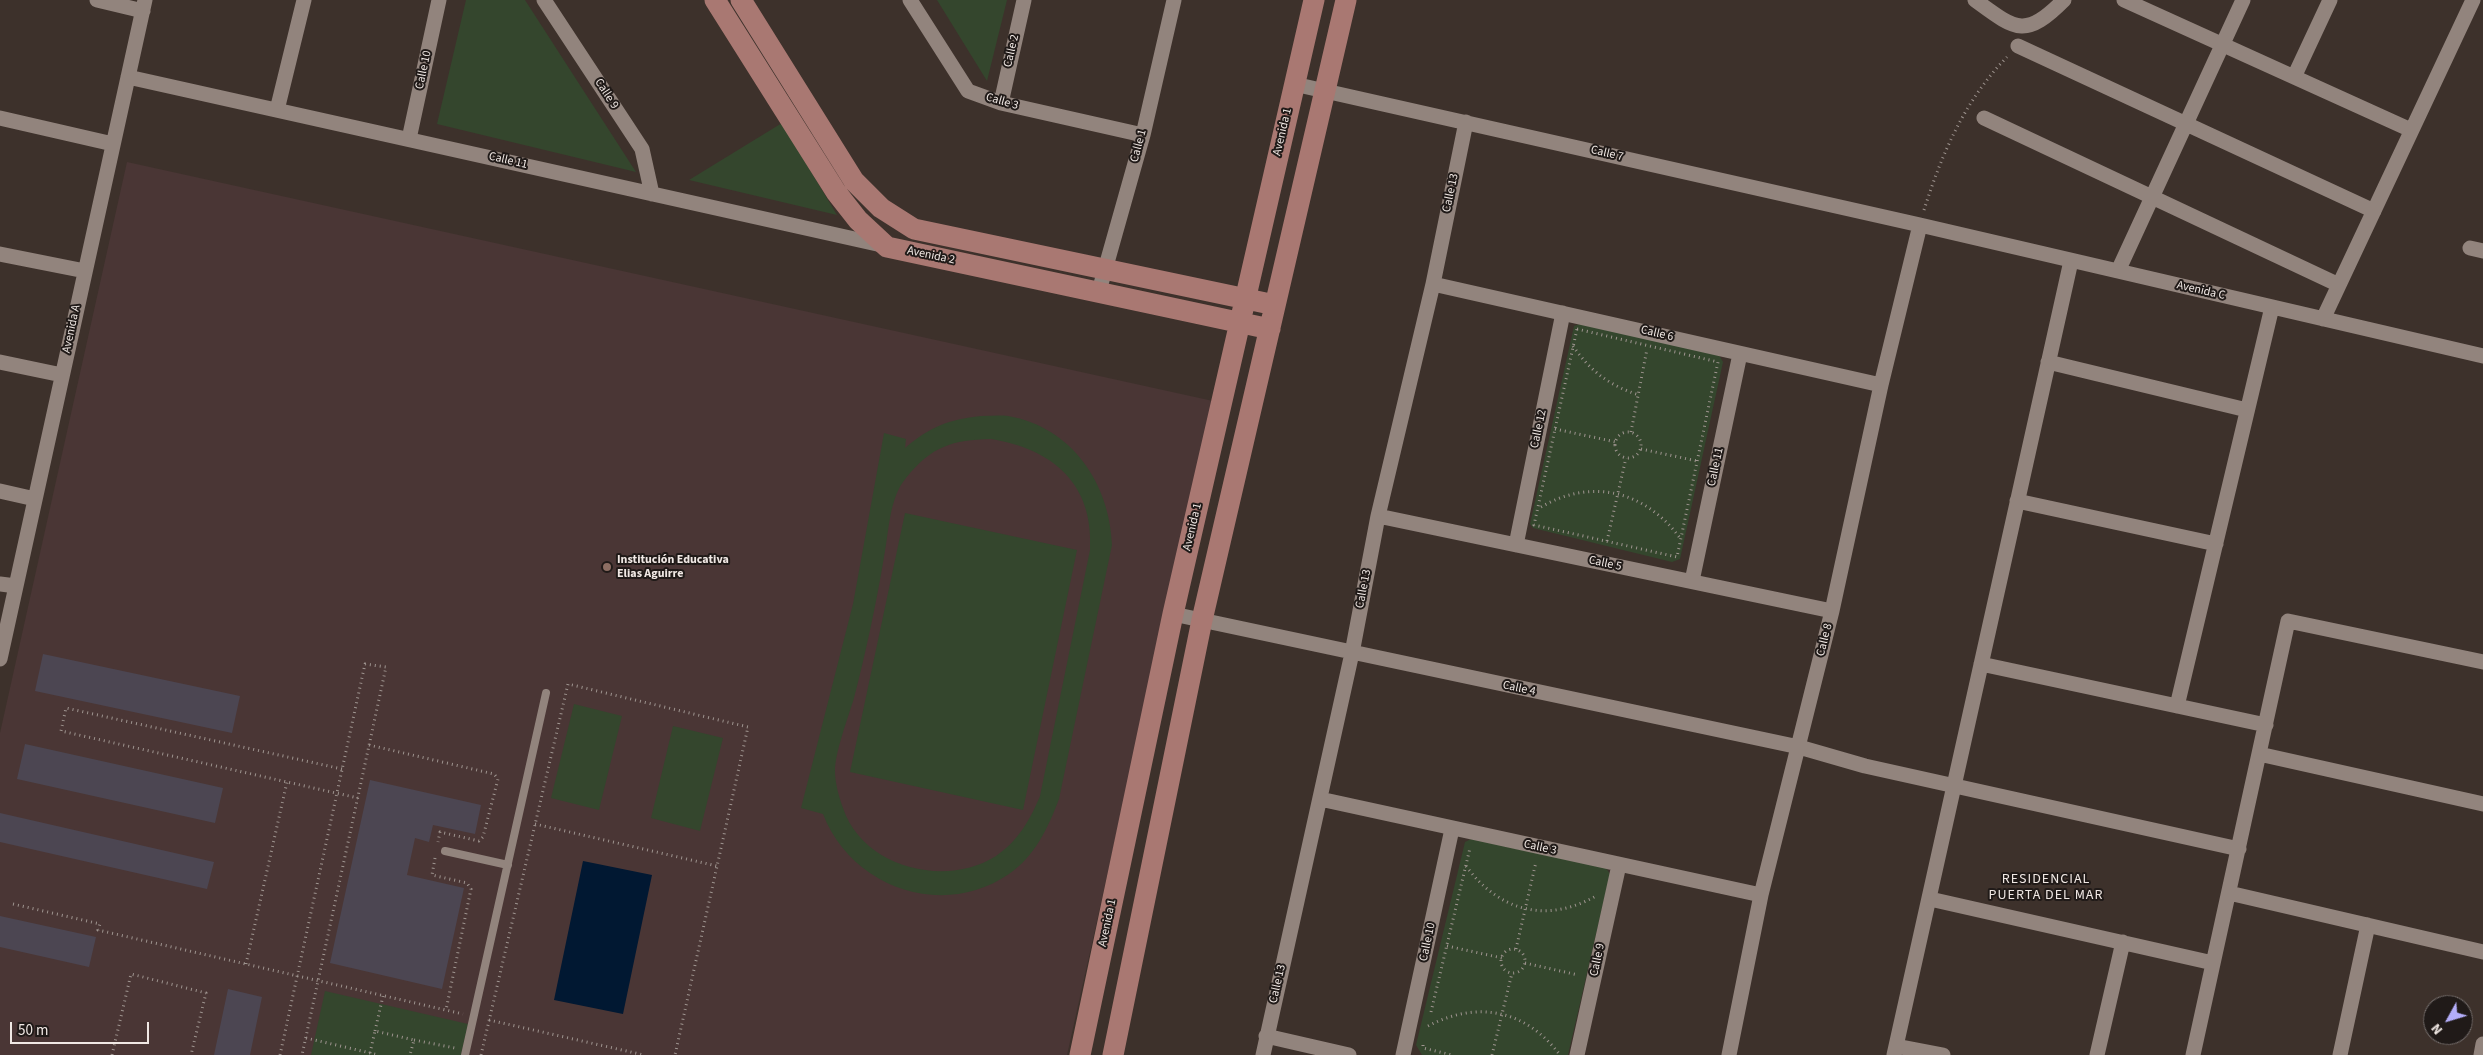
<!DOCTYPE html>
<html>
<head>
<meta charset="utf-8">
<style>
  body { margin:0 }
  #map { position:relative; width:2483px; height:1055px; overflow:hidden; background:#3d312b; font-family:"Source Sans 3",sans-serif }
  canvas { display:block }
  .north { position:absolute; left:2423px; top:995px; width:50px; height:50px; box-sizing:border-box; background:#201a18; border:1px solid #736c6a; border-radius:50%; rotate:231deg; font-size:14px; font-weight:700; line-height:20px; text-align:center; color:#f0e8e4 }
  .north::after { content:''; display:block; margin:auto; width:18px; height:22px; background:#b3adf9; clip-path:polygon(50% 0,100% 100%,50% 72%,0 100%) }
  .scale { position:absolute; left:10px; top:1022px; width:139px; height:22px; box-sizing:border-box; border:2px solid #f0e8e4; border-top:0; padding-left:6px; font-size:15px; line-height:18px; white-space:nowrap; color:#f0e8e4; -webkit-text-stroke:4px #201a18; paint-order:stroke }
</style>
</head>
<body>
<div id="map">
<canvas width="2483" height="1055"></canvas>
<div class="north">N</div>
<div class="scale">50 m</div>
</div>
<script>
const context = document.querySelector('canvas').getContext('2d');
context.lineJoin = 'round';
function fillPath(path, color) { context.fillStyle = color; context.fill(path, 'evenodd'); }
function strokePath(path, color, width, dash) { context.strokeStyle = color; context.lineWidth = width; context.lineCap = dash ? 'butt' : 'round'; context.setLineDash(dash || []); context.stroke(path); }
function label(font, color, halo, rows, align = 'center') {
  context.font = font + ' "Source Sans 3",sans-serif'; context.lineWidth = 4; context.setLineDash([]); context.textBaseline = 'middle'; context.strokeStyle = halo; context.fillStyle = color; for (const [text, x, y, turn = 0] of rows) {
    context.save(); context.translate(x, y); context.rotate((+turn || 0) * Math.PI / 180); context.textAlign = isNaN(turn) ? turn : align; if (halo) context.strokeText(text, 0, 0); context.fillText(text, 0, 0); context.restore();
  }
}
const education = new Path2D(`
  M127,162L1213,401L1067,1055H0V733Z`);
const green = new Path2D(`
  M466,0H525L636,172L437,124Z
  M937,0H1007L987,81Z
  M782,123L837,215L689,180Z
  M1582,323L1719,355L1723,362L1680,559L1672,562L1533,528L1530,524L1574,326Z
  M981,416C990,416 999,415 1008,416C1072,427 1110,484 1112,545L1059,799C1048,828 1035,856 1009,874C942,920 851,887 823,814L801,808L853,604L884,433L906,439L905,448C931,426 948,420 981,416ZM991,439C1053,449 1094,484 1090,550L1040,796C1030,820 1018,841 996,856C946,888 863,868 843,808C839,797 835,783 835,771C835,752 848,718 854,698C866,651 876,605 884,557C889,532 889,498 906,478C932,446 952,440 991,439Z
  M905,513L1077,550L1023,810L850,772Z
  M574,704L622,716L599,810L551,798Z
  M673,726L723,738L700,831L651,818Z
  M1471,839L1606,868L1610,874L1568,1055H1422L1416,1045L1465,842Z
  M325,991L468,1024L461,1055H311Z`);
const water = new Path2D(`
  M583,861L652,875L623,1014L554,1000Z`);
const building = new Path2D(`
  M43,654L240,696L232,733L35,691Z
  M25,744L223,788L215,823L17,779Z
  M370,780L481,805L475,834L433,825L429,842L415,838L407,875L464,888L442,989L330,963Z
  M0,813L214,862L207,889L0,842Z
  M0,916L96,937L89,967L0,947Z
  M228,989L262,997L250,1055H214Z`);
const path = new Path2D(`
  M1924,210C1942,153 1965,100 2007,57
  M1577,329L1718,362L1677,557L1534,525Z
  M1573,346C1590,371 1610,386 1639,395
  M1555,429L1616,442
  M1631,432L1647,349
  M1615 445a13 13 0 1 1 26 0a13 13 0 1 1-26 0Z
  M1641,449L1697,461
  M1541,507C1593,477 1646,492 1680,538
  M1607,541L1626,458
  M369,745L494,774L498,779L483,837L479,841L440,832L438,842
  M342,769L66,708L61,731L358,798
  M535,824L717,866
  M435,858L432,875L467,883L471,889L446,1010
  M1466,866C1499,911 1546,924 1596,896
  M13,904L100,924L98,930L463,1014
  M1447,946L1502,958
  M1501 961a12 12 0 1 1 24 0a12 12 0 1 1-24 0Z
  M1516,949L1536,862
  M1525,963L1578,975
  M246,964L287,782
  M1431,1012L1470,848
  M489,1020L644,1055
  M1428,1026C1478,1000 1526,1010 1560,1055
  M375,1031L383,996
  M306,1038L379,1055
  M414,1040L455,1048
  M1423,1045V1048L1452,1055
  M370,1053L375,1031L414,1040L410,1055
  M112,1055L131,974L206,993L191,1055
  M280,1055L365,664L386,667L302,1055
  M481,1055L568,684L748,727L675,1055
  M1492,1055L1512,973`);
const lane = new Path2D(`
  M445,851L508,865
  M465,1055L546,693`);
const street = new Path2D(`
  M97,0L143,11
  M544,0L642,149L652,194
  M910,0L968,91L1001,103L1143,135
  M1975,0C2016,30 2025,39 2064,0
  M2124,0L2411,130
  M2018,46L2374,211
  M128,77L886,246
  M2294,77L2330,0
  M1294,84L1920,225L2483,356
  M1001,103L1024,0
  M277,110L304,0
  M0,118L113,144
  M1984,118L2339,285
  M409,139L439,0
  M2470,248L2483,251
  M0,254L85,271
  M2118,271L2243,0
  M1433,284L1881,385
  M1099,291L1143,135L1174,0
  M2323,319L2473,0
  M0,362L62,375
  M2048,362L2247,410
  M0,491L35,499
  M2017,501L2216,544
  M1378,516L1832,611
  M1516,545L1563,313
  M1692,581L1740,354
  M0,584L16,586
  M1173,614L1799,747L1865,766L2239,849
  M0,659L145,0
  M1981,664L2266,725
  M2177,706L2272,307
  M2259,754L2483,804
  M1320,799L1761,895
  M2229,893L2483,952
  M1930,899L2213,963
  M1266,1036L1349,1055
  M1896,1046L1943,1055
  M1263,1055L1352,653L1378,516L1433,284L1466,122
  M1403,1055L1452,829
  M1577,1055L1619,865
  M1729,1055L1761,895L1832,611L1881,385L1920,225
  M1894,1055L2071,261
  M2097,1055L2123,942
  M2193,1055L2288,621L2483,662
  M2340,1055L2368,925
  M2481,1055L2483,1044`);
const secondary = new Path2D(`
  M715,0L836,192L858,220L887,247L1270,329
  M741,0L854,181L881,208L914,229L1275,305
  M1080,1055L1173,614L1314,0
  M1113,1055L1202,620L1346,0`);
const markers = [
  [607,567,5,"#8d6e63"]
];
const streetNames = [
  ["Calle 2",1012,51,-77],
  ["Calle 10",424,70,-78],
  ["Calle 9",606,94,57],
  ["Calle 3",1002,102,16],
  ["Avenida 1",1283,132,-77],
  ["Calle 1",1139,146,-75],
  ["Calle 7",1607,154,13],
  ["Calle 11",508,161,13],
  ["Calle 13",1451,193,-78],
  ["Avenida 2",931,256,12],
  ["Avenida C",2201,291,13],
  ["Avenida A",72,329,-78],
  ["Calle 6",1657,334,13],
  ["Calle 12",1539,429,-78],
  ["Calle 11",1716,467,-78],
  ["Avenida 1",1193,527,-77],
  ["Calle 5",1605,564,12],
  ["Calle 13",1364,589,-79],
  ["Calle 8",1825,640,-76],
  ["Calle 4",1519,689,12],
  ["Calle 3",1540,848,12],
  ["Avenida 1",1108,923,-78],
  ["Calle 10",1428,942,-78],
  ["Calle 9",1598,960,-78],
  ["Calle 13",1278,984,-77]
];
const poiNames = [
  ["Institución Educativa",617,560],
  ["Elias Aguirre",617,574]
];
const neighbourhoodNames = [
  ["RESIDENCIAL",2046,880],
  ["PUERTA DEL MAR",2046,896]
];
fillPath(education, '#4a3635');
fillPath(green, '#34462d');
fillPath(water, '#011832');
fillPath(building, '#4c4652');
strokePath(path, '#9f9590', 3, [1, 4]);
strokePath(lane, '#92847d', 8);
strokePath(street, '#92847d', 15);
strokePath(secondary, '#a97872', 21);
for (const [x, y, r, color] of markers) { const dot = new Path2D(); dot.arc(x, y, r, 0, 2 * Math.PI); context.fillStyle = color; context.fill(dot); strokePath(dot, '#201a18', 2); }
label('12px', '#f0e8e4', '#201a18', streetNames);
label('bold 12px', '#f0e8e4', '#201a18', poiNames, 'left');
context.letterSpacing = '1px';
label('14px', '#f0e8e4', '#201a18', neighbourhoodNames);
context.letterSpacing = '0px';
</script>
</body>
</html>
